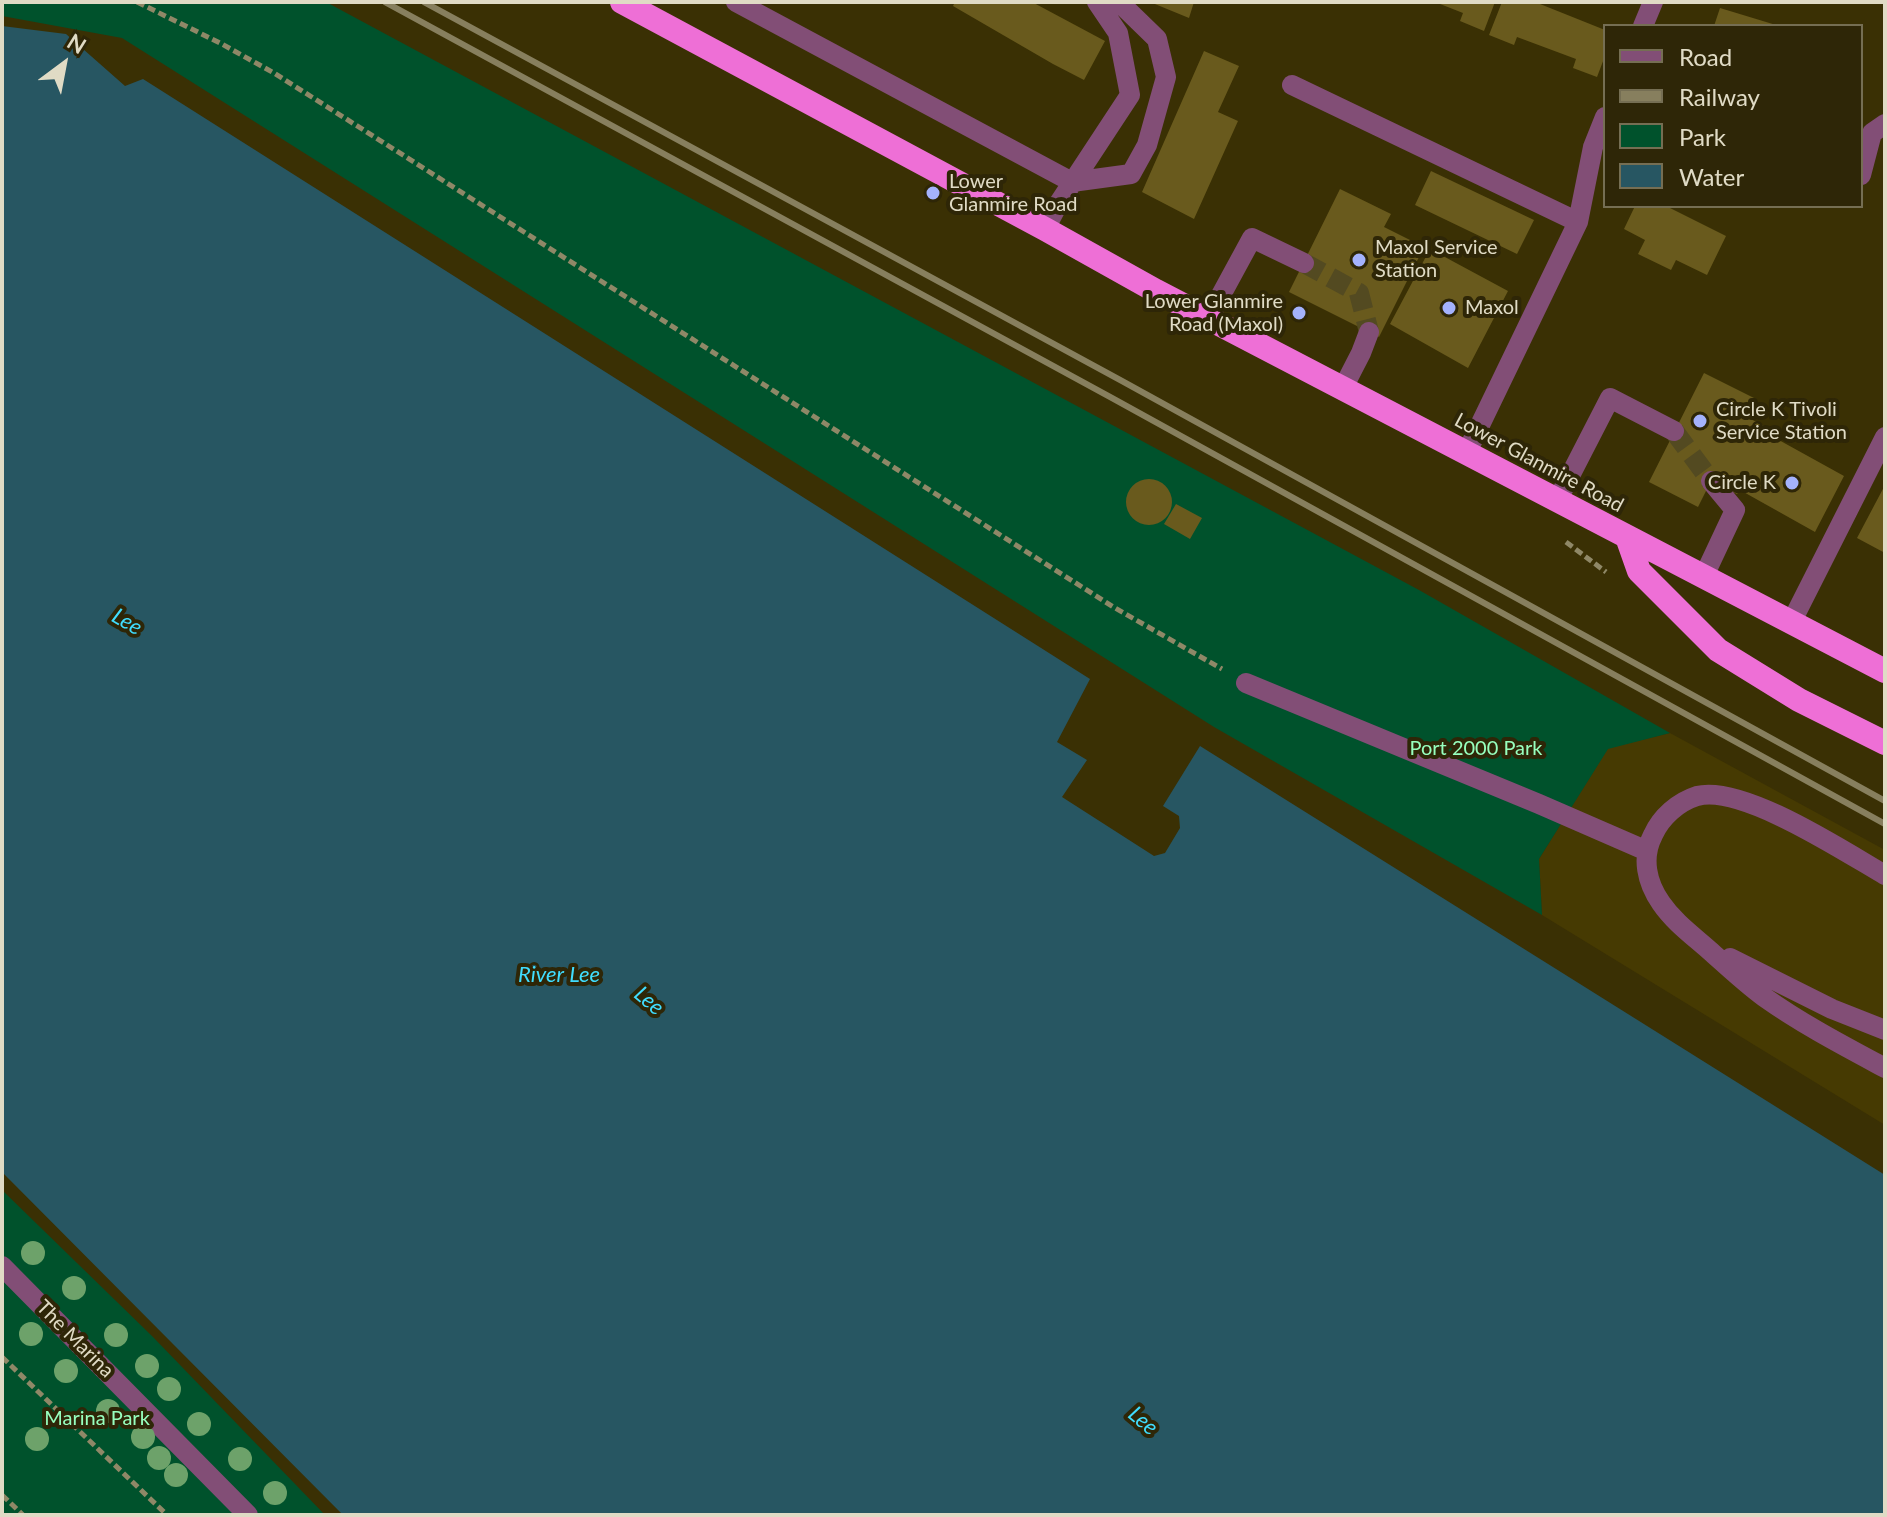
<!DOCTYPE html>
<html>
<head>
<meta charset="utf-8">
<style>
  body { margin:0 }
  #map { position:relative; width:1887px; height:1517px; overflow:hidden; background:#3a3004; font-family:Lato,sans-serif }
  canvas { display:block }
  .frame { position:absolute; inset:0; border:4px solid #e0dbc5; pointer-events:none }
  .legend { position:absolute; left:1603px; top:24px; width:260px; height:184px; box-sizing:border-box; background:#2e2607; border:2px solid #756e53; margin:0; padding:10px 14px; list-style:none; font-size:24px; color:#e0dbc5 }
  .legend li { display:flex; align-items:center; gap:16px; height:40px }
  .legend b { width:40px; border:2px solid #756e53 }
  .north { position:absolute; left:24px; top:24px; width:80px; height:80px; -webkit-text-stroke:6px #2e2607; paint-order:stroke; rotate:32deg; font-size:22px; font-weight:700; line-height:32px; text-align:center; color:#e0dbc5 }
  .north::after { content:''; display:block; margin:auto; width:28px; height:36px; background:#e0dbc5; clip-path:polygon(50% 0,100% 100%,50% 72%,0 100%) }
</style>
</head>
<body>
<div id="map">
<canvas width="1887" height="1517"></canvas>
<div class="frame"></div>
<ul class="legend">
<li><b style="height:10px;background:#824e76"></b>Road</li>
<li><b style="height:10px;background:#877f5e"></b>Railway</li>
<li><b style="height:22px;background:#00522c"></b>Park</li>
<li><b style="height:22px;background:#275662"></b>Water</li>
</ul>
<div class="north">N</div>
</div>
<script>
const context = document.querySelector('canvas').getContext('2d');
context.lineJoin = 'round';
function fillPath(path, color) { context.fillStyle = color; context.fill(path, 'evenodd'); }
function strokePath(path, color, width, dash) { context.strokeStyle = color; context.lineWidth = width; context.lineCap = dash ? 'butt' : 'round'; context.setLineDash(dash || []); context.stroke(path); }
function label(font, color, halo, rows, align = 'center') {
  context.font = font + ' Lato,sans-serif'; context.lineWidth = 8; context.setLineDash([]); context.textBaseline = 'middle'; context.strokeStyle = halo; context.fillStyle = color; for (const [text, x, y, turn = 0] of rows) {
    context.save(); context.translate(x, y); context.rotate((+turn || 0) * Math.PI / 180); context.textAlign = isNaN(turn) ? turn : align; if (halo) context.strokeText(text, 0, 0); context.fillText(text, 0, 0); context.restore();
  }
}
const built = new Path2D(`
  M1670,733L1885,850V1125L1542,915L1539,859L1608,748Z`);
const green = new Path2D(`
  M2,2H326L1419,590L1670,733L1608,749L1539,859L1542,915L1214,727L122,38L2,16Z
  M2,1190L153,1337L325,1515H2Z`);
const water = new Path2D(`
  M2,26L66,34L125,86L143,79L1090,679L1057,742L1087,760L1062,797L1154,856L1165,853L1180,828L1179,816L1163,806L1200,746L1885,1175V1515H343L2,1172Z`);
const building = new Path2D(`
  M955,2H1032L1105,41L1084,80L1053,64L953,6Z
  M1150,2H1194L1189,18Z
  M1435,2H1495L1484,31L1460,21L1463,13Z
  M1502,2H1541L1540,4L1605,30V56L1597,77L1573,68L1576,59L1517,37L1514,45L1489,35Z
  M1720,8L1776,25L1775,26H1714Z
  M1204,51L1239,66L1218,112L1238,121L1194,219L1142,192Z
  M1431,171L1534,220L1517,254L1415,205Z
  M1340,189L1391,214L1384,227L1424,247L1379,337L1289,292Z
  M1635,206H1666L1726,236L1707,275L1676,260L1671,270L1638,254L1645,240L1624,229Z
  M1430,249L1508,291L1468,368L1390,324Z
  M1704,373L1754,398L1745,416L1770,429L1768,434L1844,476L1815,532L1740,490L1737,494L1711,481L1698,507L1649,482Z
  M1126 502a23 23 0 1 1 46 0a23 23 0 1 1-46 0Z
  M1885,485V553L1857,538Z
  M1176,504L1202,518L1190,539L1164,524Z`);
const minorTunnel = new Path2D(`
  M1304,263L1359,293L1369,332
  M1674,431L1711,481`);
const path = new Path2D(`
  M137,2L220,43L274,73L1115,608L1222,669
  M1566,542L1606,572
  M2,1357L167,1515
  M2,1495L23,1515`);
const minor = new Path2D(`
  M736,2L1072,182L1131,174L1147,145L1166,77L1157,39L1119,2
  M1643,26L1653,2
  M1292,85L1578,222
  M1861,175L1872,133L1885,124
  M1045,229L1057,206L1130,95L1118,33L1097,2
  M1208,319L1252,238L1304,263
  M1343,388L1361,353L1369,332
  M1467,452L1578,222L1593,147L1605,117
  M1557,501L1610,398L1674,431
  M1704,576L1735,510L1711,481
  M1791,623L1885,437
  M1246,683L1539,804L1647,851
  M1885,875C1845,852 1742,784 1697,796C1678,802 1661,817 1653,835C1641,858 1647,883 1661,903C1674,922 1692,935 1709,950C1727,966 1745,983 1764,997C1802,1024 1844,1046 1885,1068
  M1730,958L1832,1009L1885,1030
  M2,1266L248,1515`);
const highway = new Path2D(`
  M622,2L1045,229L1156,291L1885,671
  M1627,537L1639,571L1718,650L1799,700L1885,743`);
const rail = new Path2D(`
  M385,2L1112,398L1885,824
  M424,2L1122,381L1885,801`);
const trees = [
  [33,1253],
  [74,1288],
  [31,1334],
  [116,1335],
  [147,1366],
  [66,1371],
  [169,1389],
  [108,1411],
  [199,1424],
  [143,1437],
  [37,1439],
  [159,1458],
  [240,1459],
  [176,1475],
  [275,1493]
];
const markers = [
  [933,193,8,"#a4b2fc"],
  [1359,260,8,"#a4b2fc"],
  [1449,308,8,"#a4b2fc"],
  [1299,313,8,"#a4b2fc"],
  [1700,421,8,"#a4b2fc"],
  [1792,483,8,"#a4b2fc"]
];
const poiNames = [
  ["Lower",949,182],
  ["Glanmire Road",949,205],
  ["Maxol Service",1375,248],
  ["Station",1375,271],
  ["Lower Glanmire",1283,302,"right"],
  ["Road (Maxol)",1283,325,"right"],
  ["Maxol",1465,308],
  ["Circle K Tivoli",1716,410],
  ["Service Station",1716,433],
  ["Circle K",1776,483,"right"]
];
const streetNames = [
  ["Lower Glanmire Road",1539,463,28],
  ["The Marina",75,1339,45]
];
const parkNames = [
  ["Port 2000 Park",1476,749],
  ["Marina Park",97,1419]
];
const waterNames = [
  ["Lee",127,622,30],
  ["River Lee",559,975],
  ["Lee",649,1001,40],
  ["Lee",1143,1421,40]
];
fillPath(built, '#463a02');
fillPath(green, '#00522c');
fillPath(water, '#275662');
fillPath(building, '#695a1d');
strokePath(minorTunnel, '#534a21', 20, [20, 10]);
strokePath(path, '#8f8867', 5, [8, 4]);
strokePath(minor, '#824e76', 20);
strokePath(highway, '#ee6fd6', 24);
strokePath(rail, '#877f5e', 6);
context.fillStyle = '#6da26a';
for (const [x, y] of trees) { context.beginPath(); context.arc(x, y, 12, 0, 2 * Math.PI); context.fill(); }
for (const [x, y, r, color] of markers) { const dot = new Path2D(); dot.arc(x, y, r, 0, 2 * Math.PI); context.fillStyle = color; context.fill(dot); strokePath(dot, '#2e2607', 3); }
label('20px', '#e0dbc5', '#2e2607', poiNames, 'left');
label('20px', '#e0dbc5', '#2e2607', streetNames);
label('20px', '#97ffbe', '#2e2607', parkNames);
label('italic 22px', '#40ddfe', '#2e2607', waterNames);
</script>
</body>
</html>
